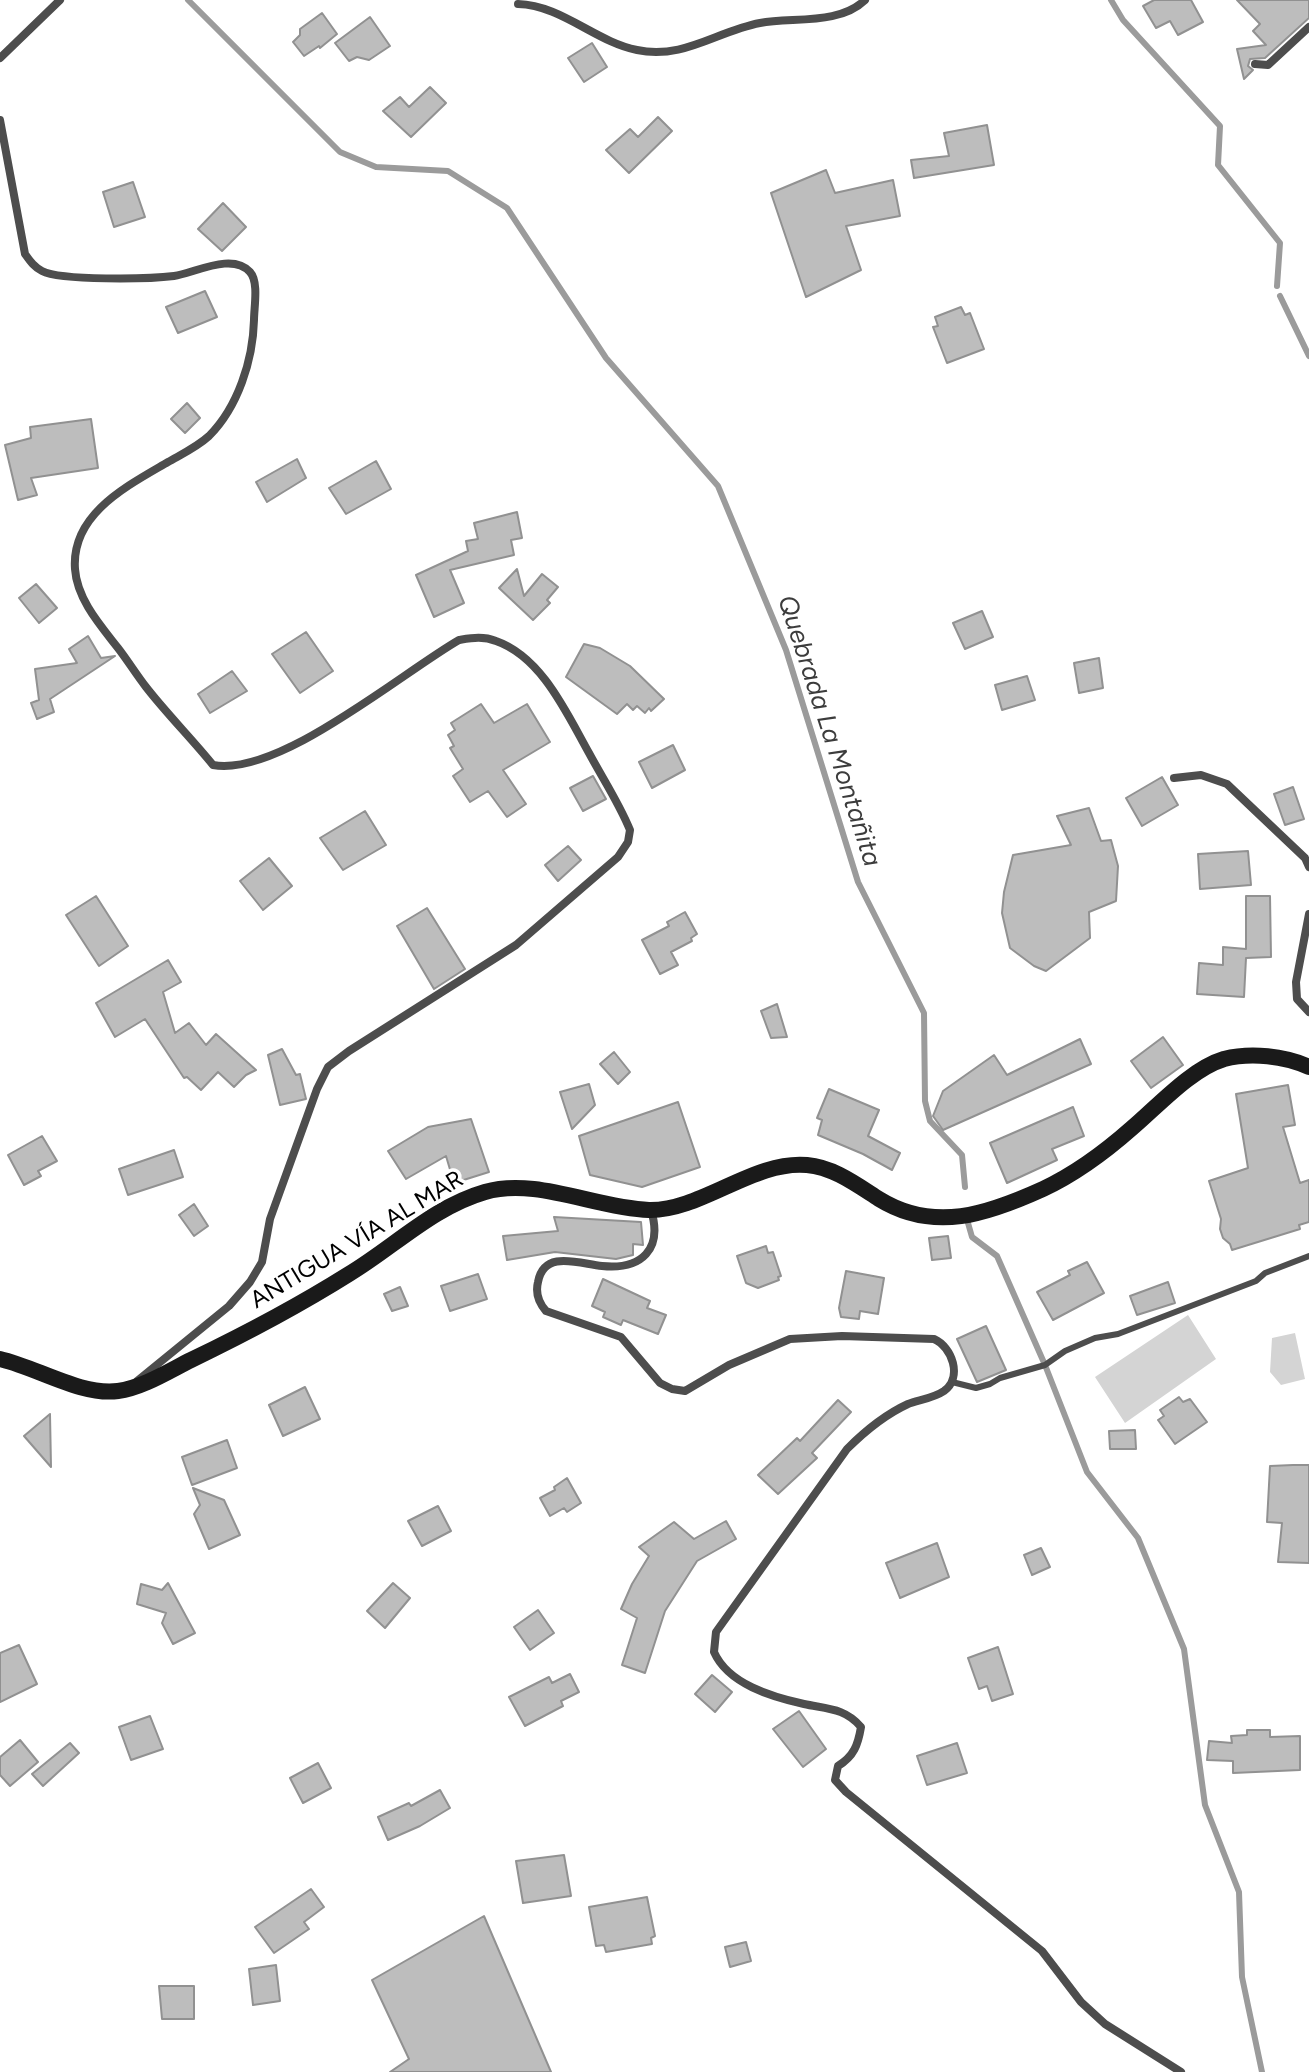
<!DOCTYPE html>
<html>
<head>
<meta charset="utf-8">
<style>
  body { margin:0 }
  canvas { display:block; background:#fff }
</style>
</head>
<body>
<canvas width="1309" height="2072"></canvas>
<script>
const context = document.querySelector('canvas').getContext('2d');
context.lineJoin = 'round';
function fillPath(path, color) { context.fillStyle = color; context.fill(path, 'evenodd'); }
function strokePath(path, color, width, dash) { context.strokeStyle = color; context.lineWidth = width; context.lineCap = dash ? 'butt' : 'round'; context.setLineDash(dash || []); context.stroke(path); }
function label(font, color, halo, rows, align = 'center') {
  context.font = font + ' Figtree,sans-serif'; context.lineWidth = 7; context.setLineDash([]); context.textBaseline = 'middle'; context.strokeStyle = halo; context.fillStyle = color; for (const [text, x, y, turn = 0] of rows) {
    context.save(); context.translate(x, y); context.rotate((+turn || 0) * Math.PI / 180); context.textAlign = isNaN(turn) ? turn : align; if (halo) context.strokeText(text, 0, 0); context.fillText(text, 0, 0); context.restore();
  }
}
const green = new Path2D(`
  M1188,1315L1216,1359L1125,1423L1095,1377Z
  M1295,1333L1305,1379L1281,1385L1270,1372L1272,1338Z`);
const stream = new Path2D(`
  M188,0L340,152L376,167L448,171L507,208L606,358L718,486L786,650L858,882L924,1013L925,1101L930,1121L962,1155L965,1187
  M1111,0L1123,20L1220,126L1218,165L1280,243L1277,286
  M1280,296L1309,356
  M968,1223L972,1237L997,1256L1045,1365L1087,1472L1138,1538L1184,1649L1205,1805L1239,1892L1242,1977L1262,2072`);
const building = new Path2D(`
  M1154,0H1191L1203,22L1178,35L1170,21L1156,28L1143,6Z
  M1237,0H1309V18L1265,58L1250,59L1248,66L1253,70L1244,79L1237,49L1266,45L1253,31L1260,24Z
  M322,13L337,34L320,48L319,46L304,56L293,42L300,35V29Z
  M370,17L390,46L369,60L357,57L349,61L335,43Z
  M592,43L607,67L584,82L568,58Z
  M430,87L446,103L411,137L383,111L400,97L409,107Z
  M658,117L672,131L629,173L606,150L630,129L638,137Z
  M987,125L994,165L914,178L911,160L949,156L944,133Z
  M826,170L835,193L893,180L900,216L846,226L861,270L806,297L771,193Z
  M133,182L145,217L114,227L103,192Z
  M223,203L246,227L222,251L198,229Z
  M205,291L217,317L178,333L166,307Z
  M961,307L965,315L970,313L984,349L947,363L933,327L938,326L935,317Z
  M187,403L200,418L185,433L171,419Z
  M91,419L98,468L31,478L37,495L18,500L5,445L31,438L30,427Z
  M297,459L306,478L267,502L256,482Z
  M376,461L391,489L346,514L329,488Z
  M517,512L522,538L511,540L514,555L450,570L464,603L434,617L416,575L468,551L466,541L478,539L474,523Z
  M517,569L524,596L542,574L558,587L547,600L550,603L533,620L499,588Z
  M36,584L57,608L39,623L19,598Z
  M982,611L993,637L965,649L953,623Z
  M306,632L333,671L300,693L272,654Z
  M88,636L101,658L115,656L50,699L54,712L37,719L31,703L39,700L35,669L77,663L69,649Z
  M584,644L600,648L630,666L664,699L651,711L649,708L645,713L637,706L633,710L627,704L617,714L566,677Z
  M1099,658L1103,688L1079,693L1074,663Z
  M232,671L247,691L210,713L198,694Z
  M1027,676L1035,700L1002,710L995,685Z
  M481,704L494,723L527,704L550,742L503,770L526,804L507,817L488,791L470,802L453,776L463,769L450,748L454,746L448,735L455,730L451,723Z
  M673,745L685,770L652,788L639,762Z
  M593,776L606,799L583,811L570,788Z
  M1162,777L1178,805L1142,826L1126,798Z
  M1293,787L1304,819L1285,825L1274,794Z
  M1089,808L1101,841L1111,840L1118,866L1116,901L1089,912L1090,938L1046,971L1034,966L1010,948L1002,913L1004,892L1013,855L1071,845L1057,816Z
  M365,811L386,845L343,870L320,838Z
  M568,846L581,860L558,881L545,865Z
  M1248,851L1251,885L1200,889L1198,854Z
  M269,858L292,886L263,910L240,881Z
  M96,896L128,946L99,966L66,915Z
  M1246,896H1270L1271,957L1246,958L1244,997L1197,994L1199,963L1223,965V947L1246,949Z
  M427,908L465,969L434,989L397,926Z
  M685,912L697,934L691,938L692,941L671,952L678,965L660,974L642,940L669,926L667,922Z
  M168,960L181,982L163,992L175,1033L189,1023L206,1045L216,1034L256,1070L246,1075L234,1087L218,1072L201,1090L187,1077L184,1078L145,1019L115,1037L96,1003Z
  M777,1004L787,1037L771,1038L761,1011Z
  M1163,1037L1183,1065L1151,1088L1131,1061Z
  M1080,1039L1091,1064L943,1130L933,1116L943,1091L994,1055L1007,1075Z
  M282,1049L296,1075L300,1074L306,1099L280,1105L268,1055Z
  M614,1052L630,1072L618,1084L600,1064Z
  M589,1084L595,1105L572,1129L560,1092Z
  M1288,1085L1295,1125L1283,1127L1300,1183L1309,1180V1222L1299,1225L1300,1229L1232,1250L1230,1244L1223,1238L1220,1229L1221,1219L1209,1181L1248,1168L1236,1094Z
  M829,1089L879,1110L868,1136L900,1153L892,1170L863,1154L818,1135L822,1120L817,1118Z
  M678,1102L700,1167L642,1187L590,1175L579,1136Z
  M1073,1107L1084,1136L1052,1149L1057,1160L1007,1183L990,1143Z
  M471,1119L489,1172L454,1183L446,1156L406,1179L388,1151L428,1127Z
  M42,1136L57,1161L38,1171L41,1176L24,1185L8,1155Z
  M174,1150L183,1177L128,1195L119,1169Z
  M194,1204L208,1226L194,1236L179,1215Z
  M554,1217L641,1222L643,1245L633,1244V1255L616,1259L555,1252L507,1260L503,1236L558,1231Z
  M948,1236L951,1258L932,1260L929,1238Z
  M766,1246L768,1253L773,1252L781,1276L778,1277L779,1280L758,1288L746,1283L737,1256Z
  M1087,1262L1104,1293L1053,1320L1037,1292L1070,1275L1068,1271Z
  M846,1271L884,1278L878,1314L860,1311L859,1319L841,1317L839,1308Z
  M478,1274L487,1299L450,1311L441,1286Z
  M603,1279L650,1301L647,1308L666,1315L658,1334L623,1320L621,1325L603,1317L605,1312L592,1306Z
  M1168,1282L1175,1303L1137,1315L1130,1296Z
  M400,1287L408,1306L392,1311L384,1294Z
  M986,1326L1006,1370L977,1382L957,1339Z
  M305,1387L320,1419L283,1436L269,1405Z
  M1179,1397L1183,1402L1190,1399L1207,1422L1175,1444L1158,1420L1164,1416L1160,1410Z
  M838,1400L851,1412L812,1453L817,1458L778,1494L758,1475L797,1438L800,1441Z
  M50,1414L51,1467L24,1436Z
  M1135,1430L1136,1449H1110L1109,1431Z
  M227,1440L237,1468L192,1485L182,1457Z
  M1293,1465H1309V1563L1278,1562L1282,1523L1267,1522L1270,1466Z
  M567,1478L581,1503L567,1512L564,1508L550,1516L540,1498L555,1490L554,1487Z
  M193,1488L224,1500L240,1535L209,1549L194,1514L200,1505Z
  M438,1506L451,1531L422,1546L408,1521Z
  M726,1521L736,1539L697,1561L665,1611L645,1673L622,1665L637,1618L621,1609L632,1584L649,1556L639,1547L674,1522L694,1539Z
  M937,1543L949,1577L900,1598L886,1563Z
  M1041,1548L1050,1567L1032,1575L1024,1555Z
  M168,1583L195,1633L173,1644L162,1623L166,1613L137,1604L141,1584L162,1590Z
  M393,1583L410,1598L385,1628L367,1611Z
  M538,1610L554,1633L530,1650L514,1627Z
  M19,1645L37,1684L0,1702V1653Z
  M998,1647L1013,1694L992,1701L987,1686L979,1689L968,1658Z
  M570,1674L579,1692L561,1701L563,1706L525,1726L509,1697L549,1677L552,1683Z
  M712,1675L732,1692L715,1712L695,1694Z
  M799,1711L826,1749L803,1767L773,1729Z
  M150,1716L163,1749L131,1760L119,1727Z
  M1247,1730H1270V1737L1300,1736V1770L1233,1773V1761L1207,1760L1209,1741L1232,1743L1231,1736L1247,1735Z
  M20,1740L38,1762L10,1786L0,1775V1757Z
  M70,1743L79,1753L43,1786L32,1774Z
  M957,1743L967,1773L927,1785L917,1756Z
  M318,1763L331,1788L303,1803L290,1778Z
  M440,1790L450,1808L420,1826L388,1840L378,1817L409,1803L411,1806Z
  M564,1855L571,1896L523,1903L516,1861Z
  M311,1889L324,1907L304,1922L309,1929L274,1953L255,1927Z
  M647,1897L655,1936L651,1938L652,1944L606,1952L604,1945L596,1946L589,1907Z
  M484,1916L551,2072H390L409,2059L372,1980Z
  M746,1942L751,1961L730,1967L725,1947Z
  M276,1965L280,2001L253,2005L249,1969Z
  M159,1986H194V2019H162Z`);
const service = new Path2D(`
  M952,1382L976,1388L990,1384L1000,1378L1045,1365L1065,1351L1095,1338L1118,1334L1256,1281L1265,1273L1309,1256`);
const minor = new Path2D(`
  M518,4C561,5 596,42 637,50C683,60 717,31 760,23C794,17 839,25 865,0
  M0,58L60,0
  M1255,64L1268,65L1309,27
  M0,120L25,254C30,261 34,267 42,271C61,281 150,279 174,276C195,273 232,252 250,272C259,282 254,307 254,320C253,360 238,407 209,436C197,447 182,454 168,462C127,486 71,514 75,569C77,599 100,625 118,648C128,661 136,674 146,687C167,714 192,739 213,765C279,777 400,674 459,640C472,638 483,636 496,641C542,657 567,714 589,753C603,779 619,803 630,830L628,842L618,857L516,945L349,1051L328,1067L317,1089L270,1219L262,1262L250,1282L229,1306L137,1381
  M1174,778L1201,775L1227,784L1305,858L1309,867
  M1309,914L1296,982L1297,999L1309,1012
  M651,1210C663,1249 642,1270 602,1266C580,1264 544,1249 538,1282C535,1294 539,1303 546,1311L621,1337L660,1383L672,1389L685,1391L729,1365L790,1339L842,1336L934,1339C952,1347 963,1377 944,1391C934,1398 919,1400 908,1404C884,1415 865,1431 847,1449L716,1632L714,1652C728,1684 772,1697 804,1704C827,1709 845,1708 861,1727C858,1745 854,1756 838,1766L835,1780L846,1792L1042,1951L1081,2002L1105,2024L1181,2072`);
const secondary = new Path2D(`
  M0,1359C36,1367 81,1396 118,1391C142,1388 169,1371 191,1360C245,1334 298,1306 349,1274C394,1247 433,1207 485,1192C535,1177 596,1208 649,1210C701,1211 754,1160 807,1165C833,1167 857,1185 879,1199C934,1233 988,1214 1043,1189C1075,1174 1106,1151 1132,1128C1158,1106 1191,1069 1224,1059C1251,1052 1285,1056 1309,1067`);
const streetNames = [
  ["ANTIGUA VÍA AL MAR",357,1240,-31]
];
const waterNames = [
  ["Quebrada La Montañita",829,731,72]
];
fillPath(green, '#d4d4d4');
strokePath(stream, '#9b9b9b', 6);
fillPath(building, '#bdbdbd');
strokePath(building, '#919191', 2);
strokePath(service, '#4d4d4d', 6);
strokePath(minor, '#4d4d4d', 8);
strokePath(secondary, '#1a1a1a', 16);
label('24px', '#000', '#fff', streetNames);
label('italic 26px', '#3c3c3c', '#fff', waterNames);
</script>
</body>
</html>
